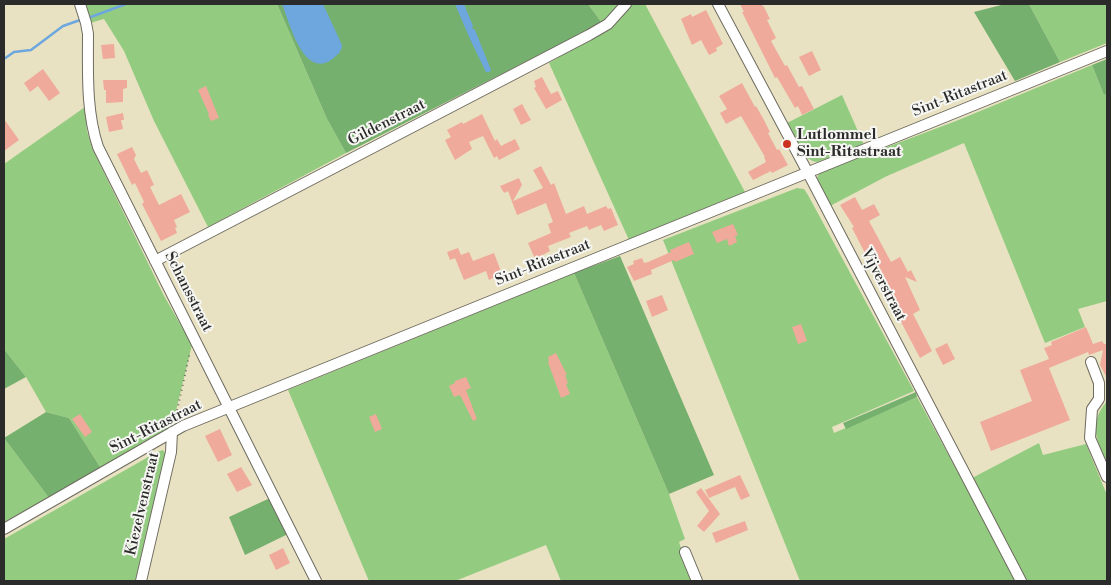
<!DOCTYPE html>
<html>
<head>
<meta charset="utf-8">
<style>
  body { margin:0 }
  #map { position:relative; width:1111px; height:585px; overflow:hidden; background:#e9e2c2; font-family:"Libre Bodoni",serif }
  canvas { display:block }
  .frame { position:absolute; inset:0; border:5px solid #2b2b2b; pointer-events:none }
</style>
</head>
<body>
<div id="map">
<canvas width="1111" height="585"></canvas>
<div class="frame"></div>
</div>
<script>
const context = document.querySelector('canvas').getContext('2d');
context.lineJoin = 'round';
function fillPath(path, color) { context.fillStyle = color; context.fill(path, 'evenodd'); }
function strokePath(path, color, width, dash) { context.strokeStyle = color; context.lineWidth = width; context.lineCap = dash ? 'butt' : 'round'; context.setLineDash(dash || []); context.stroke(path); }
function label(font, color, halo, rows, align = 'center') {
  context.font = font + ' "Libre Bodoni",serif'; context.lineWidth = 4; context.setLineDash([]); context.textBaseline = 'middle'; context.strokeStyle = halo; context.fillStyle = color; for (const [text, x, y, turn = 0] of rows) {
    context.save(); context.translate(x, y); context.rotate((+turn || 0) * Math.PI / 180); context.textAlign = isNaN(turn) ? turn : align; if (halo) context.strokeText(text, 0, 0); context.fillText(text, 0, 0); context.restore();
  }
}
const green = new Path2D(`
  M85,4H277L327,119L346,153L208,227L154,121L124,51L104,19L90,23Z
  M588,4H621L602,23Z
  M631,4H645L745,192L629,240L549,63L614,25Z
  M1029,4H1107V43L1060,62Z
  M1092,65L1104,95L1107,94V301L1078,309L1085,327L1045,343L964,143L887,176L830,206L817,179L818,175L821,172L956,121Z
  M842,95L864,145L817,162C800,160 794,137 787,123Z
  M85,107L87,131L92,148L163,294L192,345L172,427L143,442L102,470L69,418L46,412L26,377L4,349V164Z
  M797,188L804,189L808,195L914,391L832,427L834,433L917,397L1017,581H800L663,240Z
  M574,273L669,494L685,539L679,542L692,581H561L546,545L455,581H369L288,390Z
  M1107,401V463C1096,438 1088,424 1107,401Z
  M4,438L49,498L4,522Z
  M1039,443L1043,455L1086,444L1107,495V581H1025L972,478Z
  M163,450L165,453V461L135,581H4V539L157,452Z`);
const forest = new Path2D(`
  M277,4H588L602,23L346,153L327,119Z
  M1005,4H1029L1060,62L1015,81L974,12Z
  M1107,59V94L1104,95L1092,65Z
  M620,256L714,475L669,494L574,273Z
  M4,349L26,377L4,389Z
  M916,392L917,397L846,429L843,423Z
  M46,412L69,418L102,470L49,498L4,438Z
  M270,498L288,534L245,555L229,517Z`);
const water = new Path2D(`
  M282,4H323L342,45C342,52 336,56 331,60C303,79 289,21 282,4Z
  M455,4H464L473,26L472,28L475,30L491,70L489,72H486L470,39Z`);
const stream = new Path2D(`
  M88,18L126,4
  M4,59L14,52L31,50L63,26L83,19`);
const building = new Path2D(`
  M740,4H761L764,7L770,19L767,20L776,38L771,41L785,66L787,65L799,87L802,86L814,109L802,115L798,106L795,108L777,77L775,78L742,12H744Z
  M706,10L723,44L716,48L717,51L709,55L701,40L692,45L681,19L691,14L692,17Z
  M114,44L115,58L103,59L101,45Z
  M812,51L821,70L809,76L799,57Z
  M43,69L60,93L49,101L38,86L30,92L24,83Z
  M542,77L551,94L558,91L562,100L546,109L534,88L536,87L534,81Z
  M103,80H127V88L123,89V102L106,103V90H104Z
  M742,83L755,107L756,106L764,120L770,132L768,133L777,150L779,149L788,165L772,173L771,171L753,180L748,172L766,162L764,157H765L741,116L726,124L720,113L727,109L719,96Z
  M206,86L219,118L211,121L208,115L209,114L198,90Z
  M522,104L531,120L521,125L513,109Z
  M123,113L124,120H121L123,129L109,132L106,117Z
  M482,114L495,141L497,139L501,146L515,139L520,149L499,160L497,156L494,158L483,136L469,142L472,149L455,160L445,140L451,137L447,130L462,122L463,124Z
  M4,119L19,140L4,151Z
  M132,147L136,155L134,159L141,173L147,170L154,185L150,187L159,205L181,194L190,212L174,220L177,227L175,228L177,233L161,241L142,204L144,202L135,183L132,185L117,154Z
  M541,166L551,185L554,183L566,214L584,206L587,214L606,206L608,209L611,208L618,225L604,231L601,225L589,230L587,226L569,233L571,237L548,246L550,251L535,259L528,243L551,233L548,224L553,222L546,203L517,215L508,191L504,193L500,186L519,178L522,185L513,201L543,188L533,170Z
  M855,197L862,210L874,204L880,215L869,221L891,262L900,257L908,272L911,270L917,282L905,277L920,310L913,314L932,351L920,358L900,320L901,319L894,305H895L885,287L883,288L852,228L854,227L840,205Z
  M733,224L738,235L735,236L737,242L729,246L727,239L717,243L712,232Z
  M689,242L694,254L675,262L674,260L651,270L652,274L634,281L627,267L634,264L633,261L642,258L644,263L648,262L671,252L670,250Z
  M458,248L461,255L469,252L473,261L494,253L502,274L489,280L486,271L464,280L455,258L450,260L447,252Z
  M662,295L668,310L652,317L646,301Z
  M801,324L807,341L798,344L792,327Z
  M1086,327L1093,344L1102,341L1104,344H1107V378L1100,365L1103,350L1089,355L1088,352L1049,368L1070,420L991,451L980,422L1032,401L1020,370L1049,359L1044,348L1052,345L1051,342Z
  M947,343L955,359L943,365L935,349Z
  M556,353L567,375H565L568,383L566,384L570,394L561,398L548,362L549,361L548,357Z
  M466,377L471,388L466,390L477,419L473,421L460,395L454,397L449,386L455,383V381Z
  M80,414L92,432L85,437L72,419Z
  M376,414L382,429L375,432L369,417Z
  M220,429L232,455L218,462L205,436Z
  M241,467L252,485L237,492L227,474Z
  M740,475L750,496L741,500L735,487L709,498L705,490Z
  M701,488L720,514L704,532L697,526L709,511L696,492Z
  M745,521L748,530L716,543L712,533Z
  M283,548L290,563L276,570L269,555Z`);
const path = new Path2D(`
  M175,420L190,352
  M4,580V581`);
const minor = new Path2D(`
  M80,4L86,23L88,34C88,72 86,111 98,147L316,581
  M718,4L807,171L1021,581
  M155,261L589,35L608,24L626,4
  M1091,362L1099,383V399L1092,409L1090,438L1107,477
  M4,529L183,426L1107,51
  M685,552L697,581
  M141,581L171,452L172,432`);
const markers = [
  [787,144,5,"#c8321e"]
];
const streetNames = [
  ["Sint-Ritastraat",960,94,-22],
  ["Gildenstraat",387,123,-27],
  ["Sint-Ritastraat",543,263,-22],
  ["Vijverstraat",883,285,62],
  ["Schansstraat",188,292,63],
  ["Sint-Ritastraat",156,427,-27],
  ["Kiezelvenstraat",143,504,-77]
];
const poiNames = [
  ["Lutlommel",797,135],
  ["Sint-Ritastraat",797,152]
];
fillPath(green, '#93cc80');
fillPath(forest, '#76b06e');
fillPath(water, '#6da7dd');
strokePath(stream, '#6da7dd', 2.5);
fillPath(building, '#efaa9b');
strokePath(minor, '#6e6b60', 12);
strokePath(path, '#6e6b60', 2, [1, 4]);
strokePath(minor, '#fff', 10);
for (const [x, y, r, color] of markers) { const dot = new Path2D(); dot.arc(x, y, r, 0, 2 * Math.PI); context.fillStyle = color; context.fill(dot); strokePath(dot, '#f6f6f2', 2); }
label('15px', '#2b2b2b', '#f6f6f2', streetNames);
label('bold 15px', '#2b2b2b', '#f6f6f2', poiNames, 'left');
</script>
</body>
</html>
